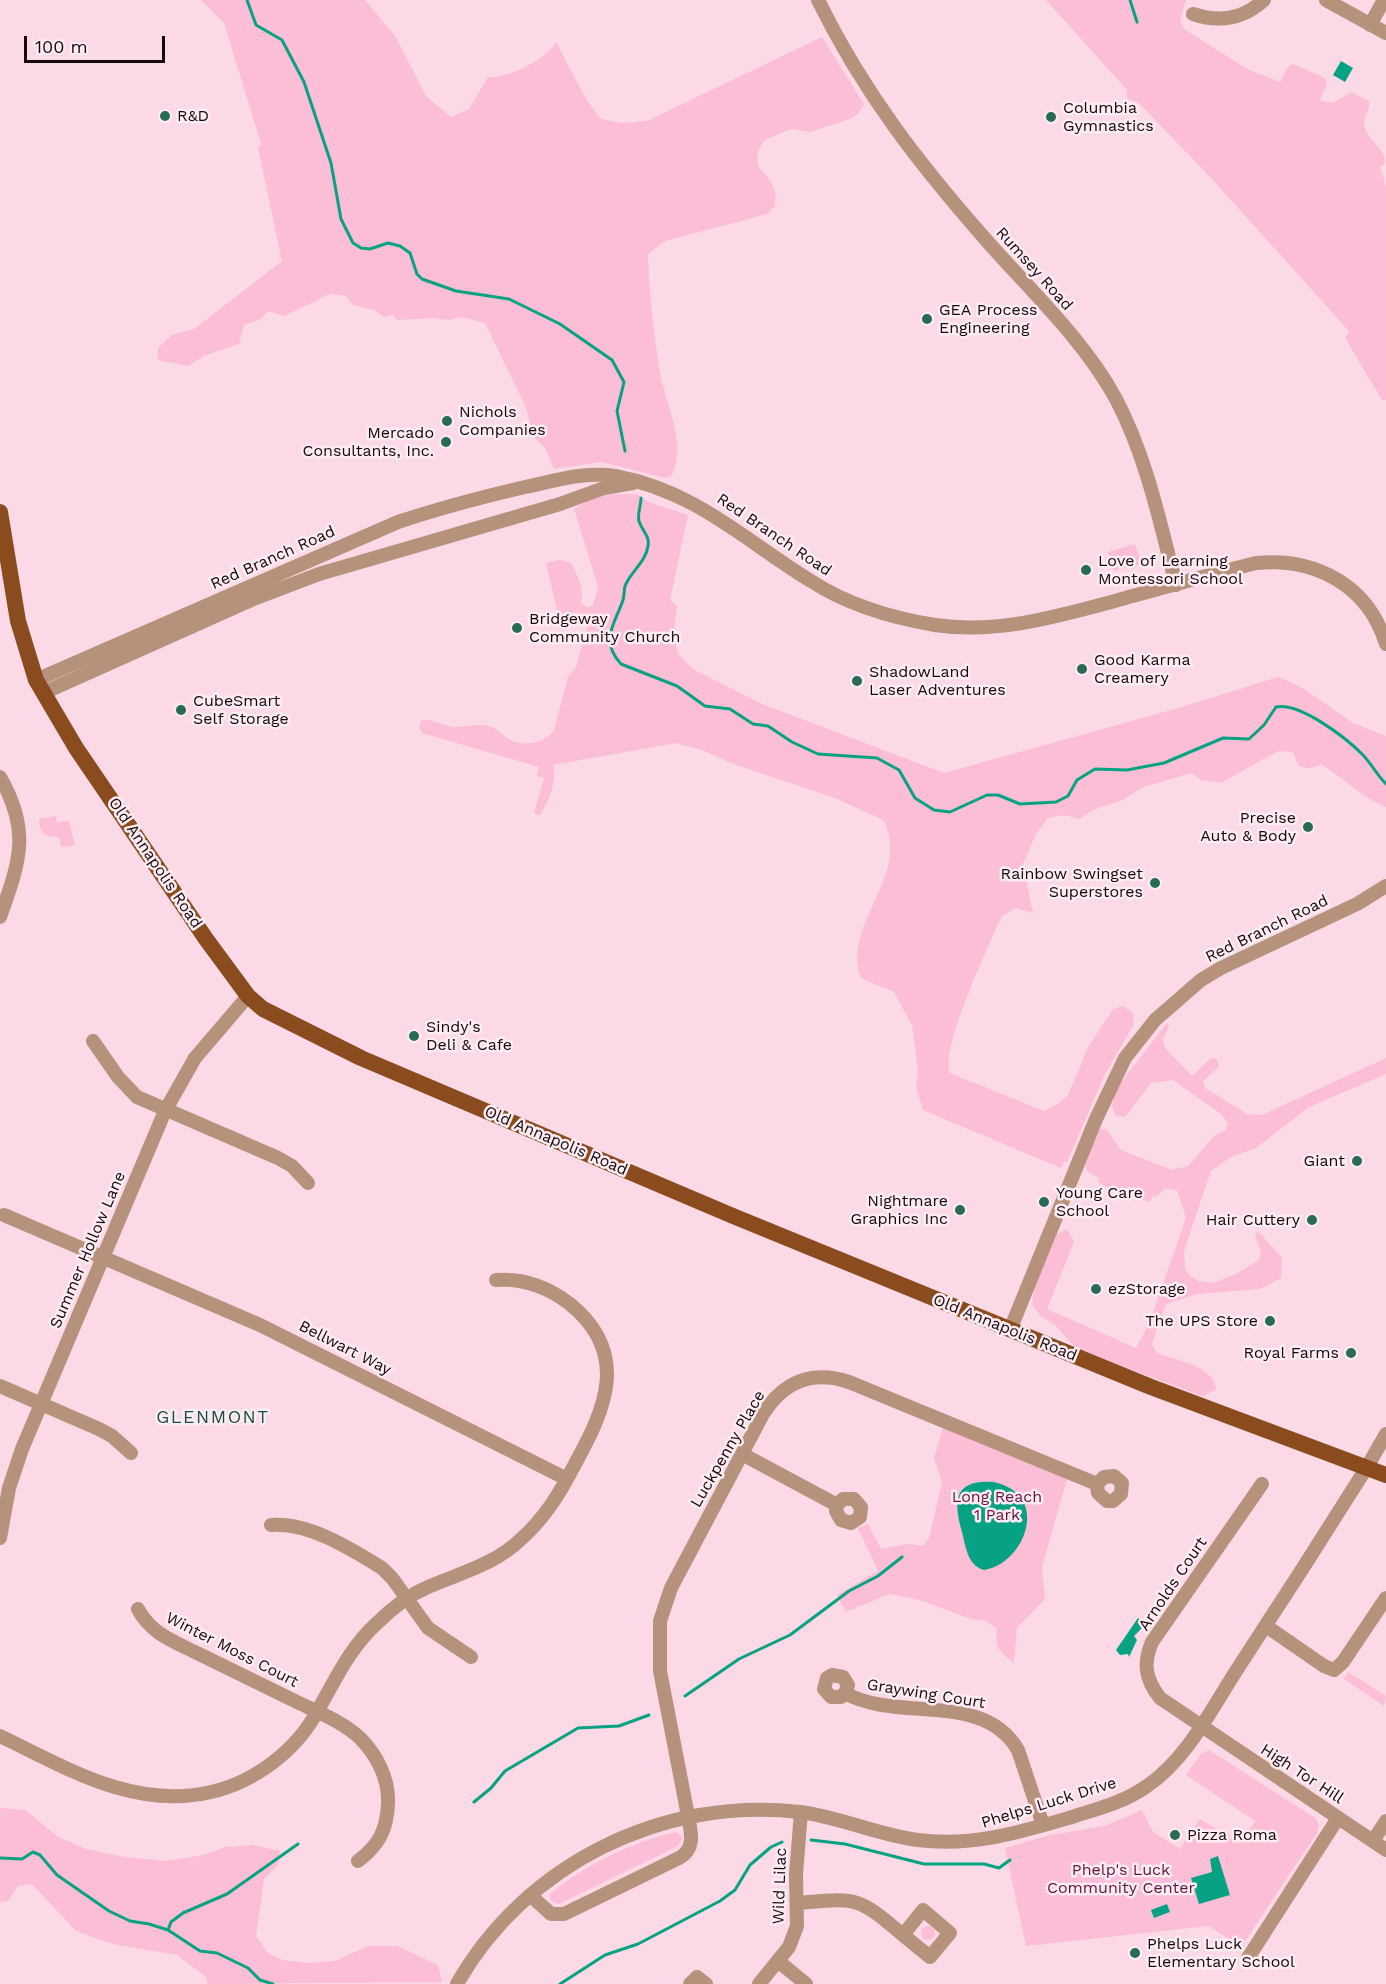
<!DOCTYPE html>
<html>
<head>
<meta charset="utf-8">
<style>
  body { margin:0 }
  #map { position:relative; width:1386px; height:1984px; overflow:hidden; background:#fbd9e6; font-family:"Work Sans",sans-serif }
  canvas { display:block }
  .scale { position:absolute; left:24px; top:36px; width:141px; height:27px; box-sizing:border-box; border:3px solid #15080e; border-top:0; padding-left:8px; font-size:18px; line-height:21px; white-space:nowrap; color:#15080e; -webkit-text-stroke:4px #fdecf2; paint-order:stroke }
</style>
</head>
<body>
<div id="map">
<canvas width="1386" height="1984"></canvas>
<div class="scale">100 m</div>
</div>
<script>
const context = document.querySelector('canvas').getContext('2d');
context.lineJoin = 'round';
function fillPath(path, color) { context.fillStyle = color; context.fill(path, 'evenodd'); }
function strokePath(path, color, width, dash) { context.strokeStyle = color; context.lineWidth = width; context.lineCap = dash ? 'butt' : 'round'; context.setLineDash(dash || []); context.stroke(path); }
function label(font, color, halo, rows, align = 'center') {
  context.font = font + ' "Work Sans",sans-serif'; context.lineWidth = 5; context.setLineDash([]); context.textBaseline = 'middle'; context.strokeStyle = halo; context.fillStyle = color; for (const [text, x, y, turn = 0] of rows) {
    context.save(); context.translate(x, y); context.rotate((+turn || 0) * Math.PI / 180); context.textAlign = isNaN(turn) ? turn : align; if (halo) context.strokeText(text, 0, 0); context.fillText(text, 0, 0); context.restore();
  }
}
const green = new Path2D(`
  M201,0H365L395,36L426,96L451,117L469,109L488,77C506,80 549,58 556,42L586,99L601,119L622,123L647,121L822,37L864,104L858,114L850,119L810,132L791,129L763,141C748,172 767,167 775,191C776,195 775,202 775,206L767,214L665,241L648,254C649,292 654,334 660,373C666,405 687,444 672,475L665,478L602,462L554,469L545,448L534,437L525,405L485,323L462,317L448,320L433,318L397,320L393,315L384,317L374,310L353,305L346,296L330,294L284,316L269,311L259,320L244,325L239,344L204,356L188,366L158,360V348L172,335L194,329L282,261L258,148L261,144L224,23Z
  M1046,0H1186L1180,20L1184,29L1247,69L1280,82L1288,67L1293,64L1325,78L1327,84L1320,100L1333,103L1351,92L1369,101C1371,112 1361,118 1365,128C1368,141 1386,148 1385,164L1380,166L1386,187V400H1382L1345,338L1349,331L1211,178L1140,104L1127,98V90Z
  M616,494H636L651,503L688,515L670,600L677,606L673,637L679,655L693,669L762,704L944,773L1182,707L1278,677L1301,687L1353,723L1386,736V807C1363,798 1343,778 1321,764C1312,769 1307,769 1298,765L1293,752L1278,751L1221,783L1201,780L1192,773L1143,787L1123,800L1095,809L1079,819L1064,815L1048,818L1036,834L1023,864L1033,913L1016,908L1001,917C989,946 940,1047 950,1073L1044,1111L1056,1105L1068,1095L1088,1047L1113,1009L1123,1006L1133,1013L1134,1024L1105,1074L1067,1162L1064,1161L1061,1168L923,1110L916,1087L918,1071L912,1025L894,992L861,978C841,924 913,873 883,820L835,798L733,764L702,750L676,743L553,765C558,780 548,802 540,816L534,813L544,778L537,776L539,767L422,733L419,726L422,720C434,719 443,726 454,727C466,728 479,722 492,727C498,729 502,735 507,738C522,748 544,744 554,730L568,677L576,667L587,627L585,616L575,612L563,617L558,615L546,563L560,560L571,563C578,576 584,588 581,603L588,608L593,605L598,587L574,509L593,497Z
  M1135,544L1141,564L1114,571L1108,552Z
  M56,816L57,822L69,821L75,845L61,847L59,837C44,837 40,834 39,819Z
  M1167,1023L1169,1026L1163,1039L1165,1048L1192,1076L1211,1058H1216L1219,1067L1203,1081L1205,1088L1247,1114L1262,1115L1386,1058V1074L1309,1107L1256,1148L1231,1157L1211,1171L1184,1251L1185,1268L1190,1276L1198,1281L1214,1283L1238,1273L1259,1260L1261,1253L1255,1236L1258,1231L1282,1258L1281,1278L1260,1289L1197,1294L1166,1304L1152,1344L1157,1353C1177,1361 1215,1366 1216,1390L1202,1396L1077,1349L1055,1325L1040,1316L1032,1304L1035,1285L1057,1234L1067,1229L1074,1242L1047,1309L1136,1348L1149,1324L1186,1218L1177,1190L1165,1189L1155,1197L1153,1195L1150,1202L1138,1198L1137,1200L1098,1183L1099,1178L1088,1172L1084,1161L1099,1129H1106L1121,1150L1172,1170L1188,1166L1215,1135L1226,1130L1228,1123L1221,1114L1173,1080L1151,1083L1125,1117L1116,1116L1112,1106L1115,1090Z
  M945,1421L1069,1472L1042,1567L1045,1599L1017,1628L1014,1663C1000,1652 994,1648 997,1629L986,1621L971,1619L920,1600L889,1594L846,1612L837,1595L878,1571L858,1528L868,1524L881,1549L907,1544L923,1546L929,1538L942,1482L934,1458Z
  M1348,1672L1386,1696L1384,1706L1344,1679Z
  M1209,1750L1315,1818L1319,1825L1317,1833L1241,1947L1209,1926L1026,1946L1005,1848L1050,1835L1105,1826L1142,1810L1153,1832L1180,1849L1200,1819L1240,1844L1255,1821L1186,1775L1201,1754Z
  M0,1808L25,1810L58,1837L86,1849L125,1857L166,1861L204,1855L225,1847L253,1845L280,1851L278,1865L264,1879L256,1936L268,1953L282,1960L307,1963L335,1961L368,1946H397L438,1965L442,1982L208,1984L206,1977L177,1955L112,1944L76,1931L32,1884L18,1886L8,1901L0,1902Z
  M676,1832L683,1837L678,1846L559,1904L550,1900V1894C587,1864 630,1843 676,1832Z
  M921 1933a7 7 0 1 1 14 0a7 7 0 1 1-14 0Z`);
const water = new Path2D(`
  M1341,61L1353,68L1345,82L1333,75Z
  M994,1482C1053,1496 1023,1565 984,1570C967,1565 966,1547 962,1532C953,1500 954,1479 994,1482Z
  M1138,1618L1146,1624L1134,1636L1137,1640L1129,1657L1128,1654L1120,1655L1116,1650Z
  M1218,1856L1230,1895L1199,1904L1191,1878L1212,1872L1210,1859Z
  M1167,1904L1170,1912L1154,1918L1151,1910Z`);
const stream = new Path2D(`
  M247,0L256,25L282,40L304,82L331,163L341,219L353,243L361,248L370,249L388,243L400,246L410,253L417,274L422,279L456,291L509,299L560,324L612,360L624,382L617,411L625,451
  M1130,0L1137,22
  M641,498C641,506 637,514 639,521C642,531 650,536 648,546C646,561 633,570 627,582C623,587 625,594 623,600C615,624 599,640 621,664L677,686L705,706L730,709L753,724L768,726L792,742L818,754L877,758L899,770L915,798L934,810L950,812L987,795H998L1020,804L1056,802L1068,796L1077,780L1095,769L1127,770L1164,763L1223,738L1249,739L1264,725L1276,707C1300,702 1346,738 1362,754C1371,763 1377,775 1386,784
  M685,1696L739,1659L790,1635L849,1591L878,1576L902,1557
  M474,1802L491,1788L505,1771L578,1728L619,1726L649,1715
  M811,1840L845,1844L924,1864H984L999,1868L1010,1860
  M0,1858L22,1859L33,1852L40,1855L57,1875L109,1911L130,1921L149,1924L168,1930L200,1951L217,1953L248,1968L260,1980L273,1984
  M168,1930L171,1922L183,1913L227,1894L298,1844
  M560,1984L605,1955L638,1944L720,1901L735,1890L750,1865L771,1847L782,1842`);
const minor = new Path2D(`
  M818,0C863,92 920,165 987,241C1031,291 1084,340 1116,399C1146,456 1160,522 1176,585
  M1326,0L1386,33
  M1193,14C1220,23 1243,19 1264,0
  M1370,25L1384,0
  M36,680L398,522C440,508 482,497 525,487C554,481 586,471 615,476C696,491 744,540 811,581C848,605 892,618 935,625C996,634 1056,617 1115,601C1162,588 1208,575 1256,563C1315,557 1368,585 1386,644
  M43,693L251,600L319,574L560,504L604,488L633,483
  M0,777C31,831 20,861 0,917
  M93,1041L118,1077L137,1097L278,1158L292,1166L308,1183
  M4,1215L260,1325L567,1479
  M1010,1330L1096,1119L1125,1058L1155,1020L1201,980L1221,968L1357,904L1386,886
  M0,1386L99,1429L112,1436L131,1453
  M742,1454L837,1505L836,1511L841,1520L851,1523L860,1517L861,1507L854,1499H843L837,1505
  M1262,1484L1152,1642C1143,1663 1145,1679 1160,1698L1386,1850
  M271,1525C309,1522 351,1549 382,1568L392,1578L428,1628L471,1657
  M0,1538L9,1488L22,1449L165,1111L195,1058L248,996
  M138,1609C151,1634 175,1642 199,1654C232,1670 265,1686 297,1702C318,1712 343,1722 360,1738C377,1755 389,1779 388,1803C387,1830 379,1845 358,1861
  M1266,1626L1324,1666L1334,1670L1343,1662L1386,1598
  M845,1693L848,1685L843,1677L832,1675L827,1678L824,1689L831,1697H841L845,1693C898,1723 983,1690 1018,1750L1043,1825
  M0,1736C67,1768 134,1810 211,1792C255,1782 297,1750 318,1710C336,1679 349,1649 376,1624C390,1610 409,1595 428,1587C460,1573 494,1565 520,1540C545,1518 560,1493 575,1464C606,1408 630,1353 570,1304C548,1287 523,1278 496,1280
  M1373,1841L1386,1821
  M530,1895L551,1914H564L679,1858C696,1849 691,1832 688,1816L660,1671V1621L671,1588L763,1414C784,1381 812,1370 849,1382L1097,1484L1098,1493L1107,1501H1113L1121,1494L1122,1483L1114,1476L1104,1477L1097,1484
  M798,1903C858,1898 857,1896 903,1935L923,1910L950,1933L930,1957L903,1935
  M1248,1958L1338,1818
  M778,1961L806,1984
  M457,1984C525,1864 663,1796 800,1812C840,1817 878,1835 918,1840C972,1847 1021,1832 1072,1817C1097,1809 1125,1802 1147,1786C1187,1759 1212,1708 1238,1668C1282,1601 1325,1534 1367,1467L1386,1434
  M690,1984L697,1977L706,1984
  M759,1984L789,1947L797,1926L796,1874L801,1812`);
const major = new Path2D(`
  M0,512L18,621L36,680L76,748L206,939L248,996L263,1009L361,1058L733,1216L1151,1387L1386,1475`);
const markers = [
  [165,116,6,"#296958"],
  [1051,117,6,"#296958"],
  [927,319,6,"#296958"],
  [447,421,6,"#296958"],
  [446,442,6,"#296958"],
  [1086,570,6,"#296958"],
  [517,628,6,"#296958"],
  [1082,669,6,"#296958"],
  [857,681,6,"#296958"],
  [181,710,6,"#296958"],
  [1308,827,6,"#296958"],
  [1155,883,6,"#296958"],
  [414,1036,6,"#296958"],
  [1357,1161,6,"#296958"],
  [1044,1202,6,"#296958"],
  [960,1210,6,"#296958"],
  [1312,1220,6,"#296958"],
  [1096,1289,6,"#296958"],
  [1270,1321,6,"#296958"],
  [1351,1353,6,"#296958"],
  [1175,1835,6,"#296958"],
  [1135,1953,6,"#296958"]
];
const poiNames = [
  ["Columbia",1063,108],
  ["Gymnastics",1063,126],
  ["R&D",177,116],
  ["GEA Process",939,310],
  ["Engineering",939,328],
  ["Nichols",459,412],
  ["Companies",459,430],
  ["Mercado",434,433,"right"],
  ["Consultants, Inc.",434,451,"right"],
  ["Love of Learning",1098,561],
  ["Montessori School",1098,579],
  ["Bridgeway",529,619],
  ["Community Church",529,637],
  ["Good Karma",1094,660],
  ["Creamery",1094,678],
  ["ShadowLand",869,672],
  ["Laser Adventures",869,690],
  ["CubeSmart",193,701],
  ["Self Storage",193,719],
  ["Precise",1296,818,"right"],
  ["Auto & Body",1296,836,"right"],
  ["Rainbow Swingset",1143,874,"right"],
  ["Superstores",1143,892,"right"],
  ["Sindy's",426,1027],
  ["Deli & Cafe",426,1045],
  ["Giant",1345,1161,"right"],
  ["Young Care",1056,1193],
  ["School",1056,1211],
  ["Nightmare",948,1201,"right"],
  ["Graphics Inc",948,1219,"right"],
  ["Hair Cuttery",1300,1220,"right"],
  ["ezStorage",1108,1289],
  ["The UPS Store",1258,1321,"right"],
  ["Royal Farms",1339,1353,"right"],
  ["Pizza Roma",1187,1835],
  ["Phelps Luck",1147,1944],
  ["Elementary School",1147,1962]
];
const streetNames = [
  ["Rumsey Road",1034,269,48],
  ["Red Branch Road",774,535,34],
  ["Red Branch Road",273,558,-24],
  ["Old Annapolis Road",155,863,56],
  ["Red Branch Road",1267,929,-26],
  ["Old Annapolis Road",556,1141,23],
  ["Summer Hollow Lane",88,1250,-67],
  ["Old Annapolis Road",1005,1328,22],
  ["Bellwart Way",345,1348,27],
  ["Luckpenny Place",728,1449,-60],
  ["Arnolds Court",1173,1584,-56],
  ["Winter Moss Court",232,1650,27],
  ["Graywing Court",926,1694,9],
  ["High Tor Hill",1302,1774,33],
  ["Phelps Luck Drive",1049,1803,-17],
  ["Wild Lilac",780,1886,-88]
];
const parkNames = [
  ["Long Reach",997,1497],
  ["1 Park",997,1515],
  ["Phelp's Luck",1121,1870],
  ["Community Center",1121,1888]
];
const neighbourhoodNames = [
  ["GLENMONT",213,1418]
];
fillPath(green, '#fbbed6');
fillPath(water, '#07a283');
strokePath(stream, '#07a283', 3);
strokePath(minor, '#b6917b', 14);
strokePath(major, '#8a4b1e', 16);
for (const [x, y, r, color] of markers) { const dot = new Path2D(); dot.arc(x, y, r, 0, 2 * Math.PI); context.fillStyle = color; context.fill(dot); strokePath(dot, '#fdecf2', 2); }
label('16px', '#15080e', '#fdecf2', poiNames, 'left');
label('16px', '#15080e', '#fdecf2', streetNames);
label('16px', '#65143f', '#fdecf2', parkNames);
context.letterSpacing = '1.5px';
label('18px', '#194d3f', '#fdecf2', neighbourhoodNames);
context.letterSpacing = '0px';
</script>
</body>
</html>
